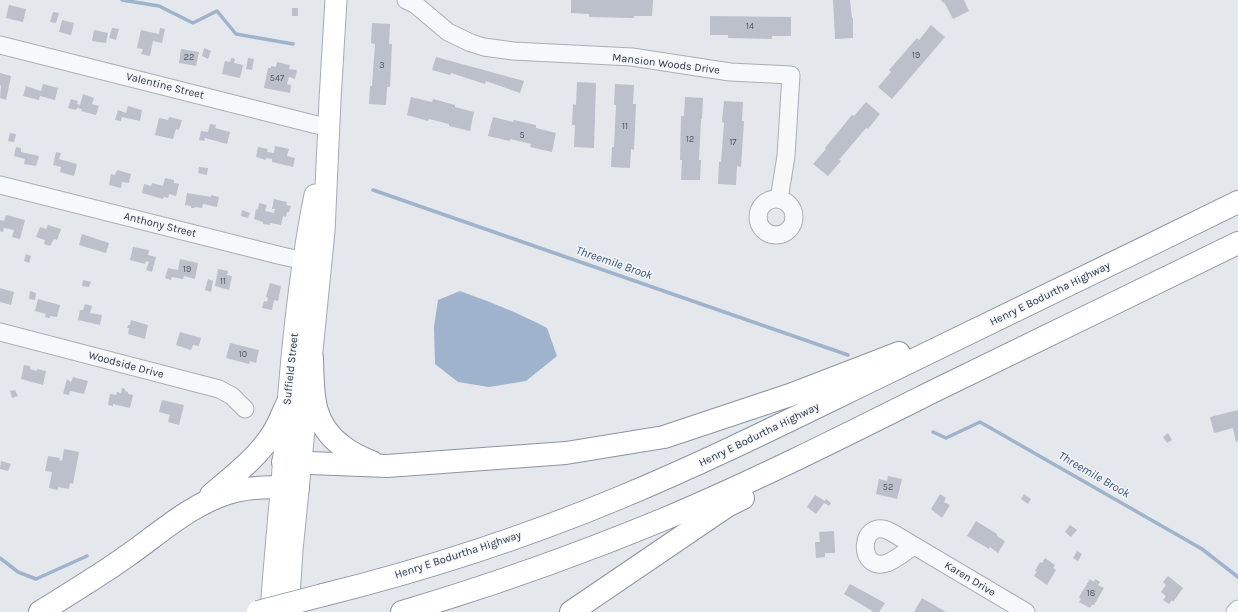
<!DOCTYPE html>
<html>
<head>
<meta charset="utf-8">
<style>
  body { margin:0 }
  canvas { display:block; background:#e4e7ec }
</style>
</head>
<body>
<canvas width="1238" height="612"></canvas>
<script>
const context = document.querySelector('canvas').getContext('2d');
context.lineJoin = 'round';
function fillPath(path, color) { context.fillStyle = color; context.fill(path, 'evenodd'); }
function strokePath(path, color, width, dash) { context.strokeStyle = color; context.lineWidth = width; context.lineCap = dash ? 'butt' : 'round'; context.setLineDash(dash || []); context.stroke(path); }
function label(font, color, halo, rows, align = 'center') {
  context.font = font + ' Karla,sans-serif'; context.lineWidth = 3; context.setLineDash([]); context.textBaseline = 'middle'; context.strokeStyle = halo; context.fillStyle = color; for (const [text, x, y, turn = 0] of rows) {
    context.save(); context.translate(x, y); context.rotate((+turn || 0) * Math.PI / 180); context.textAlign = isNaN(turn) ? turn : align; if (halo) context.strokeText(text, 0, 0); context.fillText(text, 0, 0); context.restore();
  }
}
const water = new Path2D(`
  M460,291C490,302 519,313 547,328L557,356L526,381L489,387L458,382L435,364L434,327L438,300Z`);
const stream = new Path2D(`
  M122,0L159,6L193,23L217,11L236,34L293,44
  M373,190L848,355
  M933,432L946,438L980,422L1202,549L1238,577
  M0,558L18,572L36,579L87,556`);
const building = new Path2D(`
  M571,0H653L652,16H634V18L589,17V14L571,13Z
  M833,0H850L852,18H853V38L835,39Z
  M941,0H964L969,11L953,19L944,2L943,3Z
  M9,5L26,9L23,22L6,18Z
  M292,8H298V16H292Z
  M53,12L59,13L56,23L50,22Z
  M710,16L791,17V36H772V39L728,38V35H710Z
  M62,20L74,23L71,35L59,32Z
  M372,23L390,24L389,44H392L390,87H387L386,105L369,104L370,86H372L375,44L371,43Z
  M931,25L945,37L892,99L878,87L891,72L889,70L917,38L919,40Z
  M112,28L119,29L116,40L109,38Z
  M160,28L165,29L162,43L153,41L150,56L141,54L143,49L137,48L141,30L159,34Z
  M94,30L108,33L106,43L92,41Z
  M204,48L211,51L208,59L202,56Z
  M181,49L199,52L196,66L179,63Z
  M436,57L524,81L520,93L486,81L485,84L451,73L450,75L432,70Z
  M231,58L235,59L234,63L243,65L240,78L222,74L225,61L230,62Z
  M248,58L254,59L252,70L246,69Z
  M277,62L290,65L289,69L297,70L295,79L289,77L287,84L291,85L290,93L264,88L268,68H271V66L276,67Z
  M0,73L11,76L6,100L0,98L1,86L0,85Z
  M577,82L596,83L594,148L574,147L575,125H572L573,104L576,105Z
  M43,84L58,88L55,100L40,96L39,100L23,96L26,86L41,91Z
  M615,84L634,85L633,104H636L634,150L631,149L630,168L611,167L612,147H614L616,105H614Z
  M83,94L94,98L92,104L99,106L96,115L81,111L82,109L77,108L76,110L68,108L71,99L78,101L77,104L80,105Z
  M411,97L432,102L433,99L455,105V107L474,112L470,131L449,126V124L429,119L428,121L407,115Z
  M685,97L703,98L702,119H701L699,160H701L700,180H681L682,160H680L681,116H684Z
  M724,101L743,102L742,121H744L741,167L737,166L736,185L718,184L719,162H721L724,123L722,122Z
  M866,102L880,114L868,129L866,128L839,160L841,161L828,176L813,164L826,149L825,148L852,115L854,116Z
  M128,106L142,110L140,121L122,117L121,121L115,120L118,110L126,113Z
  M169,117L182,120L179,130L176,129L173,139L155,135L159,118L168,120Z
  M493,117L513,122L514,120L536,125V128L556,133L552,152L530,147L531,144L510,139V141L488,136Z
  M210,124L216,125L215,128L230,132L227,144L205,138L204,141L199,140L201,131L208,132Z
  M10,133L16,134L14,142L8,141Z
  M275,146L289,149L287,156L295,158L293,167L272,162V159L266,158V160L256,157L258,147L268,149L267,152L274,153Z
  M16,147L21,148V152L39,156L36,166L24,164L25,159L14,156Z
  M56,152L61,153L59,159L77,164L74,176L60,172L61,167L53,165Z
  M199,167L208,168L207,175L198,173Z
  M117,170L131,174L129,183L122,182L121,188L109,185L111,174L115,175Z
  M165,178L174,180V183L179,184L176,196L169,194L168,198L164,197L163,199L142,193L144,184L151,186L152,183L163,186Z
  M187,193L211,197V195L219,197L217,207L203,204L202,208L195,207L194,208H191V206L185,205Z
  M274,199L287,202L286,205L291,206L289,212H287L286,217L283,216L281,225L270,223V225L263,224V222L254,219L256,209L258,210L259,203L267,205L265,211L274,213L275,209H272Z
  M242,210L250,213L248,218L241,216Z
  M6,215L25,220L20,239L12,237L14,230L4,228L3,232L0,231V220L4,221Z
  M48,225L61,229L57,240L54,239L50,246L44,244L45,240L36,237L40,227L46,229Z
  M82,234L109,243L106,253L79,245Z
  M133,247L149,250L148,255L156,257L152,272L146,270L149,262L146,261L145,264L130,260Z
  M26,254L31,256L29,263L24,261Z
  M180,259L198,263L195,279L184,276L183,279L172,277L171,280L165,278L168,268L178,270Z
  M218,269L228,271L227,275L232,276L229,290L215,286Z
  M208,279L213,281L211,292L205,290Z
  M83,280L91,282L89,287L82,286Z
  M270,283L281,286L278,301L274,300L272,310L262,308L264,301L267,302L268,298L266,297Z
  M0,288L14,292L11,305L0,302Z
  M30,291L36,293L35,300L29,299Z
  M38,299L60,305L57,317L50,316V318L45,317L46,314L35,311Z
  M85,304L92,306L90,313L102,315L100,325L78,320L80,310H83Z
  M131,320L148,325L145,339L128,334L129,328H127L128,325H130Z
  M180,332L201,338L199,346L193,345L191,350L176,345Z
  M230,343L259,350L256,363L250,361L249,364L226,358Z
  M24,365L30,366V369L37,371V369L46,371L43,385L21,379Z
  M73,377L88,381L84,394L70,391L69,395L63,394L67,379L71,382Z
  M122,388L125,389V391L128,392V394L133,395L130,408L113,404V406L108,405L110,394L116,395L117,392L121,393Z
  M15,390L18,396L12,398L10,391Z
  M162,400L184,405L179,425L168,422L170,415L159,412Z
  M1238,410V441L1236,442L1233,428L1214,433L1210,417Z
  M1168,433L1172,440L1167,443L1163,437Z
  M64,449L79,452L73,484L70,483L69,489L58,487V490L49,488L52,472L45,471L48,456L60,458L59,460L62,461Z
  M1,461L11,464L8,471L0,469Z
  M888,476L902,479L897,499L876,494L879,479L887,481Z
  M940,494L946,498L944,502L950,505L942,518L931,509Z
  M1024,494L1031,499L1028,504L1021,499Z
  M815,495L825,501L826,499L831,503L829,506L824,503L816,514L807,507Z
  M976,521L997,534V536L1005,541L998,553L990,547L989,549L967,536Z
  M1070,525L1077,530L1071,537L1065,532Z
  M834,531L835,553H825V557L816,558L815,542H820L819,532Z
  M1077,551L1082,554L1078,561L1073,558Z
  M1045,558L1055,565L1053,568L1056,570L1047,585L1034,576L1037,572L1035,571L1040,562L1042,563Z
  M1168,576L1183,588L1173,602L1172,600L1169,604L1163,600L1166,596L1161,592L1166,585L1163,582Z
  M1090,579L1094,582L1095,579L1100,582L1098,585L1104,588L1094,605H1092L1090,608L1079,602L1081,599L1079,597Z
  M850,584L885,603L879,612H874L844,594Z
  M922,598L946,612H914Z`);
const minor = new Path2D(`
  M406,0L416,5L448,32L471,43L484,47L513,51L632,57L730,72L791,75L786,156L779,199
  M0,45L329,128
  M0,185L282,256L315,263
  M758 217a18 18 0 1 1 36 0a18 18 0 1 1-36 0Z
  M0,332L219,389L232,396L245,409
  M914,546C906,551 897,559 887,563C856,573 859,515 891,532L1026,612
  M1235,612L1238,609`);
const major = new Path2D(`
  M271,612C274,568 278,525 282,482C289,386 296,289 315,195
  M288,612L292,550L324,231L330,100L336,0`);
const highway = new Path2D(`
  M312,358C313,393 311,423 342,446C351,453 361,458 372,462
  M283,462L387,466L566,453L664,437L790,395L899,353
  M211,495C233,476 258,457 273,433C279,424 283,412 288,402
  M323,595C424,570 523,538 619,498C713,459 804,413 895,369C1010,313 1124,258 1238,202
  M40,612C69,594 99,576 127,556C160,533 190,505 228,493C251,486 274,487 298,488
  M402,612C490,586 577,555 662,520C755,481 846,435 936,390C1037,341 1137,292 1238,243
  M571,612L727,506L743,498`);
const highwayBridge = new Path2D(`
  M258,612L323,595`);
const numberNames = [
  ["14",750,26],
  ["19",916,55],
  ["22",189,57],
  ["3",382,65],
  ["547",277,78],
  ["11",625,126],
  ["5",522,135],
  ["12",690,139],
  ["17",733,142],
  ["19",187,269],
  ["11",223,281],
  ["10",243,354],
  ["52",888,487],
  ["18",1091,593]
];
const streetNames = [
  ["Mansion Woods Drive",666,64,7],
  ["Valentine Street",165,86,14],
  ["Anthony Street",160,225,14],
  ["Henry E Bodurtha Highway",1050,294,-26],
  ["Woodside Drive",126,365,15],
  ["Suffield Street",291,369,-84],
  ["Henry E Bodurtha Highway",759,435,-26],
  ["Henry E Bodurtha Highway",458,555,-18],
  ["Karen Drive",970,579,31]
];
const waterNames = [
  ["Threemile Brook",614,263,19],
  ["Threemile Brook",1094,475,30]
];
fillPath(water, '#9fb4cc');
strokePath(stream, '#9fb4cc', 3.5);
fillPath(building, '#bbc0ca');
strokePath(minor, '#a9aeb7', 19);
strokePath(major, '#a3abb8', 23);
strokePath(highway, '#8b94a3', 24);
strokePath(minor, '#f7f8fa', 17);
strokePath(major, '#fff', 21);
strokePath(highway, '#fff', 22);
strokePath(highwayBridge, '#8b94a3', 24, []);
strokePath(highwayBridge, '#fff', 22);
label('9px', '#4f5766', null, numberNames);
label('11px', '#2b3445', '#f4f6f9', streetNames);
label('italic 12px', '#34527a', '#f4f6f9', waterNames);
</script>
</body>
</html>
